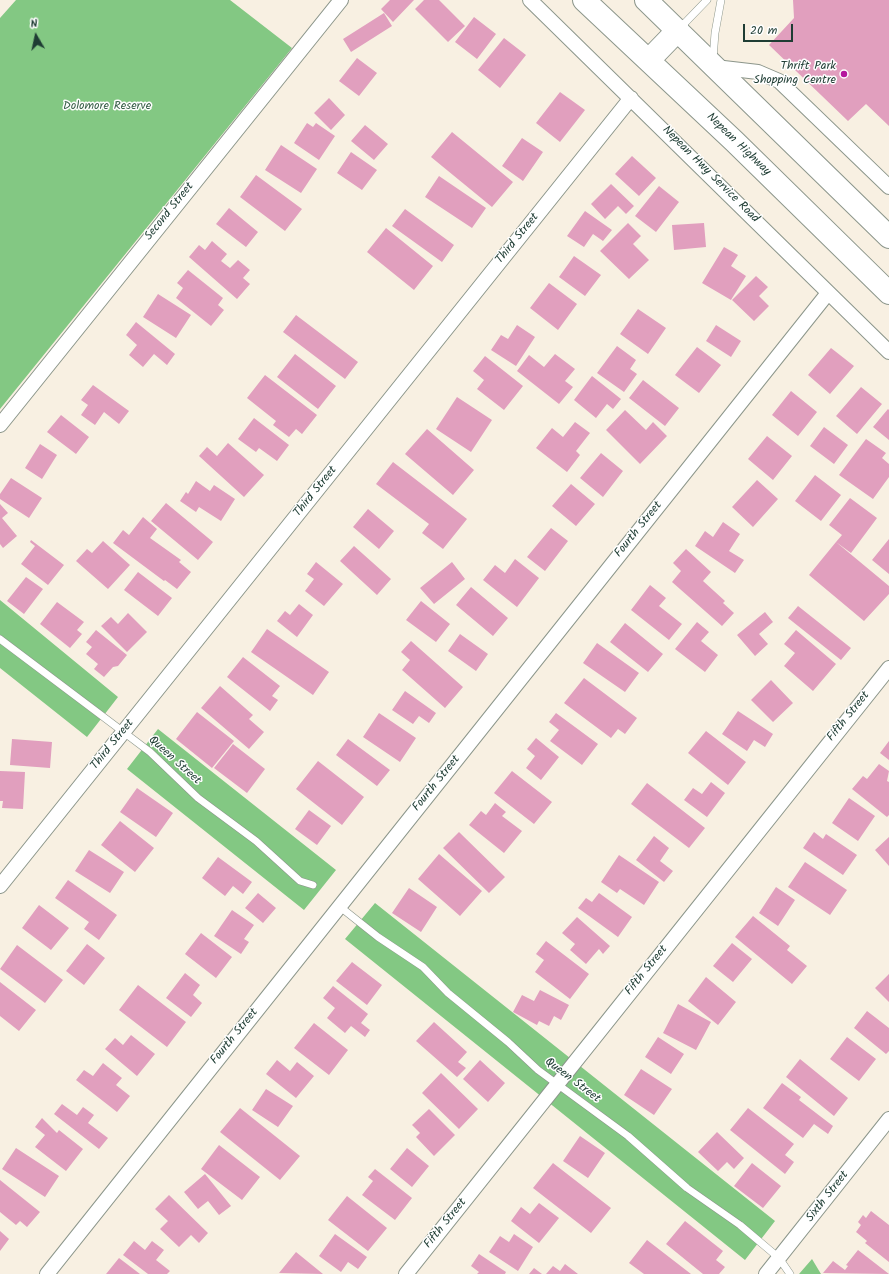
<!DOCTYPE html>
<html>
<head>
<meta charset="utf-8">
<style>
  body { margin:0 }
  #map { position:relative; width:889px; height:1274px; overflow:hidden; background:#f8f0e2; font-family:Kalam,sans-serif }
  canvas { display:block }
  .north { position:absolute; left:16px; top:16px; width:40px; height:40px; -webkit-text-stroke:3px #fff; paint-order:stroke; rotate:351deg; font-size:11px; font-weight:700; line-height:16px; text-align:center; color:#1f3d34 }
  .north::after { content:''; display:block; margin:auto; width:14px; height:18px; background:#1f3d34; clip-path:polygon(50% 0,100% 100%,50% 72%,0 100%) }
  .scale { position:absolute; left:743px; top:24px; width:50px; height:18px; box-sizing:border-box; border:2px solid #1f3d34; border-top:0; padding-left:5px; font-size:12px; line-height:14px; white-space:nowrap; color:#1f3d34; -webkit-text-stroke:3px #fff; paint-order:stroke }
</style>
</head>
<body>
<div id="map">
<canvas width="889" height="1274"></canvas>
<div class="north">N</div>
<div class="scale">20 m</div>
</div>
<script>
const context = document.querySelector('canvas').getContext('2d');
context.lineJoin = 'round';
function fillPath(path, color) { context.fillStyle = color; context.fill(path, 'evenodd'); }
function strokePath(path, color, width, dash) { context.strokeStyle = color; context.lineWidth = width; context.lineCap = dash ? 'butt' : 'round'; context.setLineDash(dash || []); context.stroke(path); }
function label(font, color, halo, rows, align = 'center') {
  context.font = font + ' Kalam,sans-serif'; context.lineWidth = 3; context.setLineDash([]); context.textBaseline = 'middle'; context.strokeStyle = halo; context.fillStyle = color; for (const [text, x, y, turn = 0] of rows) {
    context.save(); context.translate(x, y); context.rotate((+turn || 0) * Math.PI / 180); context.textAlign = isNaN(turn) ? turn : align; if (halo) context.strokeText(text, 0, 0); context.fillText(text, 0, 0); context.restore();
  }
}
const green = new Path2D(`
  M16,0H230L292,48L0,409V18Z
  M0,600L118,697L87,737L0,668Z
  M158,729L336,870L304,910L127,769Z
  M375,903L775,1221L745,1260L345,939Z
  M812,1259L821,1274H799Z`);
const building = new Path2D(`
  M390,0H414L393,22L381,9Z
  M424,0H439L465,26L448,42L415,9Z
  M793,0H889V126L866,104L848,121L769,45L794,18Z
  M384,13L392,26L351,52L343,39Z
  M474,17L496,34L477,59L455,42Z
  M504,38L526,55L500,88L478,70Z
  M357,58L377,73L359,96L339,81Z
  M560,92L585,110L560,142L536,123Z
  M329,98L345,115L331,130L314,113Z
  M307,123L313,127L316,123L335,136L319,160L294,143Z
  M365,125L388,144L374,160L351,141Z
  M452,132L513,182L492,207L431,157Z
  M522,138L543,152L523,181L502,166Z
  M281,145L317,169L301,193L265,170Z
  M351,152L377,170L362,190L337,173Z
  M632,156L656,178L639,196L615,174Z
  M256,175L302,209L285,231L240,197Z
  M439,176L486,208L472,228L425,197Z
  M611,184L634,206L626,214L618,206L605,219L591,204Z
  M659,186L679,202L656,232L635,216Z
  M229,208L258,232L246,247L216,224Z
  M405,209L454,245L442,262L392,226Z
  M585,211L612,230L603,241L593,234L584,247L567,236Z
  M628,223L641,236L633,244L649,260L629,279L600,251Z
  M704,223L706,247L674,250L672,225Z
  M386,228L433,266L414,290L367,252Z
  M212,241L227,254L221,261L230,268L238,260L250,270L243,278L250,284L237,299L189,257L199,245L205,250Z
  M724,247L738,255L731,266L746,276L731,300L702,283Z
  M574,256L601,275L585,296L559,277Z
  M188,270L223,298L218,305L224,310L211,326L176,298L183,288L177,283Z
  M756,276L768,287L759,296L769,306L754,321L732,300Z
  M549,283L577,304L558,330L530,308Z
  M158,294L191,315L176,338L143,317Z
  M638,309L666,328L648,354L620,334Z
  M296,315L358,362L345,379L283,332Z
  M136,322L175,354L167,365L154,354L143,367L129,355L137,345L126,335Z
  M517,325L535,337L516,366L491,350L501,335L508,339Z
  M716,325L741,341L731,357L706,341Z
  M617,346L636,360L630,369L637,374L624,392L597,373Z
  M697,347L721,365L699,393L675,375Z
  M831,348L854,366L830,394L808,375Z
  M295,354L336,386L318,409L277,377Z
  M555,354L575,369L565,381L573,387L559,404L517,371L529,355L544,367Z
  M485,356L523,386L504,410L477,389L484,380L473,371Z
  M265,375L317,415L302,434L296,429L289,437L273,425L276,421L247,398Z
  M592,376L621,399L613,409L607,404L596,418L574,400Z
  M643,380L679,408L665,426L629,398Z
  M93,385L129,411L119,424L104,412L95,425L81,415L88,405L81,400Z
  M861,387L882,404L857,434L836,416Z
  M791,391L817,412L798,436L772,415Z
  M457,397L492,420L471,452L436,429Z
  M888,409L889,410V440L873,427Z
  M625,410L646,430L653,422L667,436L640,464L606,430Z
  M61,415L89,437L76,454L47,432Z
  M254,418L289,445L277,461L259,448L256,452L238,439Z
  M575,422L590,433L576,451L580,455L567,472L536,448L552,428L563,437Z
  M824,427L848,445L834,464L810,446Z
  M427,429L474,470L453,495L405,454Z
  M767,436L792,456L773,480L748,459Z
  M866,439L886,453L882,458L889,464V477L873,499L839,475Z
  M228,443L264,475L244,497L199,456L207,447L217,456Z
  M40,444L57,455L42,479L25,468Z
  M601,453L623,471L603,497L580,478Z
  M393,462L467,519L443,549L422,533L429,524L376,484Z
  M815,475L841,495L821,521L795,501Z
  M11,478L42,498L29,518L0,499V494Z
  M757,480L778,499L753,527L732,507Z
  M196,481L210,491L214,485L235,499L221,521L199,507L196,512L180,501L186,492L188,494Z
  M571,484L595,504L576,526L552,506Z
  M850,498L877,518L851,553L836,542L842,535L829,525Z
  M166,503L213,542L198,560L151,521Z
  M0,504L8,513L2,518L17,536L3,548L0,544Z
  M368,509L394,531L379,549L353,527Z
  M143,517L157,529L150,538L181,560L179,562L191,572L177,589L165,580L164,581L113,543L123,530L129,535Z
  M723,522L740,534L729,551L744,560L735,573L695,546L705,531L713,537Z
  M551,528L568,541L545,571L527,557Z
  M889,539V574L872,560Z
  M31,540L64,565L48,585L21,564L35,546L30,542Z
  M103,541L130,565L108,589L76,561L87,549L92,553Z
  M836,542L889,586V594L864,621L809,575Z
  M354,546L391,579L377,595L340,561Z
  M686,549L711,572L703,581L725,601L723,603L734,613L722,626L672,582L681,571L673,563Z
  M515,559L539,578L517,607L483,580L495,565L505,573Z
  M316,562L343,584L324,606L305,591L314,579L307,574Z
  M452,562L465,579L434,604L420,588Z
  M138,572L172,598L158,616L124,590Z
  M26,577L43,589L24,614L7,601Z
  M650,585L666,598L659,606L682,624L669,640L631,610Z
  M471,587L508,618L493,636L456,605Z
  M421,601L450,624L436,642L406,620Z
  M57,602L84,622L77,630L82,634L70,648L40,624Z
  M299,604L313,615L297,637L277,621L285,611L290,615Z
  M798,606L851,648L841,660L788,618Z
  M765,612L773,622L759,634L768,644L755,656L737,635Z
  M128,613L147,632L127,652L101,626L111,617L118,624Z
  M697,622L709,632L701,641L718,655L705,672L675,649Z
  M625,623L663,654L648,672L610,642Z
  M267,629L329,672L313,695L251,652Z
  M96,630L127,655L118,666L113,667L104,677L94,669L98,664L86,654L92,647L86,642Z
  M796,630L836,664L813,691L784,666L795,653L784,644Z
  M460,634L488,654L476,671L448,651Z
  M411,641L463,687L445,708L402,670L410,660L401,652Z
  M597,643L639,673L625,692L583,663Z
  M243,657L280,686L272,696L278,700L270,711L227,677Z
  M584,678L637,718L625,734L618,729L611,738L564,703Z
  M771,680L793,703L773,722L751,700Z
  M220,686L253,715L249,719L264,732L249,749L201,708Z
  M405,691L436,713L429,723L419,716L413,724L392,710Z
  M738,711L773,734L765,747L754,740L747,751L722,734Z
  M197,712L234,741L212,768L176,739Z
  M379,713L416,738L400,762L363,737Z
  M556,713L598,744L582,765L550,741L559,730L549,722Z
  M706,731L746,762L728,785L688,753Z
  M536,738L559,757L541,780L526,768L535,756L527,749Z
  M12,739L52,742L50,768L10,765Z
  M348,739L390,770L377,786L336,755Z
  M889,741V760L880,753Z
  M233,744L265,769L247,793L214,768Z
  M318,761L364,797L342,825L296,789Z
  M879,764L889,771L887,781L889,782V815L887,817L852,789L863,776L867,779Z
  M0,771L25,772L23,809L2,808L3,801H0Z
  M512,771L552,802L534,824L494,793Z
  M711,782L725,793L707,817L684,800L693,788L702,794Z
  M647,783L705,828L689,848L631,804Z
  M137,788L173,813L156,837L120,812Z
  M849,798L875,816L858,841L832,823Z
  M495,803L506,812L502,816L522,831L504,853L469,825L481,811L486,815Z
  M309,810L331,826L317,845L295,829Z
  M120,821L154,848L135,872L101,845Z
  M459,832L505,877L489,893L443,848Z
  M814,832L823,839L826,834L857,855L843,875L803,848Z
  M654,836L669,848L660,861L673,871L664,882L636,860Z
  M889,837V866L875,850Z
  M89,850L124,872L110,893L75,871Z
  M439,854L482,891L460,916L418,879Z
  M619,855L659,882L644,905L620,889L617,893L601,882Z
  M218,857L252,882L243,894L233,886L225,896L202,878Z
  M805,862L847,890L830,915L788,887Z
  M68,880L117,915L99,940L84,929L89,922L55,898Z
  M776,887L795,900L778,926L759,913Z
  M409,888L437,907L421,932L392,913Z
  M258,893L276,908L263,923L245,908Z
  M599,893L632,917L618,937L578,908L586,898L592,902Z
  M39,905L69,928L51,950L22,928Z
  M232,910L254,925L244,939L249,942L241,954L214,936Z
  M753,916L790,946L787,950L807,966L792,984L735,937Z
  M577,917L610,946L603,954L599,949L586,964L570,950L575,944L562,933Z
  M201,933L232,957L216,978L185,954Z
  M546,941L589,974L570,999L535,972L544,960L536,954Z
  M732,943L752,959L733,982L713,966Z
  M87,944L105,958L84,985L66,971Z
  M17,945L63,980L45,1003L0,969Z
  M352,962L382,985L367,1005L336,981Z
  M185,973L200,985L193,995L202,1003L191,1017L166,998Z
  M889,974V1002L875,988Z
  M706,977L736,1002L718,1025L688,1001Z
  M0,982L36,1010L19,1031L0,1016Z
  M138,985L186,1022L167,1047L119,1010Z
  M333,986L368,1014L361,1023L370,1030L365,1037L351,1026L345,1033L327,1018L335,1008L323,998Z
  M540,990L569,1005L561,1020L554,1016L549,1026L539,1021L537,1025L513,1012L522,995L534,1001Z
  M678,1004L711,1022L696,1050L663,1033Z
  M867,1011L889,1028V1051L886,1054L854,1028Z
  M434,1022L467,1052L458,1062L466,1068L457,1077L416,1041Z
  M314,1023L348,1050L329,1075L294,1048Z
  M131,1035L155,1054L137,1076L105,1049L115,1038L123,1045Z
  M658,1037L684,1054L671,1074L645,1057Z
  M847,1037L876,1059L859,1081L830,1059Z
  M800,1059L848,1098L834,1116L786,1077Z
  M277,1060L290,1071L297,1062L314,1076L296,1098L266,1074Z
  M480,1060L505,1083L488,1102L463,1079Z
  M103,1063L122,1078L116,1085L130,1096L117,1112L76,1080L84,1070L93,1076Z
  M641,1069L672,1089L654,1115L624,1095Z
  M441,1073L478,1109L459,1129L422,1093Z
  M782,1083L801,1097L799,1100L833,1126L828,1134L814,1124L803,1138L763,1108Z
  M266,1089L293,1106L278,1127L252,1110Z
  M62,1104L77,1115L83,1107L94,1115L88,1123L108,1138L99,1149L54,1114Z
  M240,1108L300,1156L280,1180L220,1132Z
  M748,1108L794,1144L785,1155L794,1162L785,1174L730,1130Z
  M429,1109L455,1135L434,1156L416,1137L420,1133L412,1125Z
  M42,1118L57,1133L59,1130L83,1149L66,1171L35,1147L45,1135L35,1127Z
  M717,1132L744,1158L734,1169L727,1162L718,1171L698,1152Z
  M580,1136L605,1153L588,1178L563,1161Z
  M219,1145L260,1177L242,1200L201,1169Z
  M16,1148L59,1176L45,1197L2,1169Z
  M407,1148L429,1166L412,1187L390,1169Z
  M553,1163L611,1208L591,1233L533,1188Z
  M752,1163L781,1186L763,1208L734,1186Z
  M375,1169L412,1198L395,1220L362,1195L373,1181L368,1177Z
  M205,1174L231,1206L219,1215L208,1201L198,1209L184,1192Z
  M0,1180L40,1212L27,1227L20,1221L16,1225L0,1212Z
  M169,1195L208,1233L199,1243L191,1235L179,1247L160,1229L168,1221L155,1209Z
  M347,1196L387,1228L368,1251L328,1220Z
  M539,1203L559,1218L539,1243L511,1221L521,1207L530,1214Z
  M871,1211L889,1225V1262L865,1243L867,1241L856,1232L861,1225L858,1222L863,1215L866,1218Z
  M685,1221L723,1251L716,1260L725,1267L719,1274H703L666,1244Z
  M0,1231L9,1239L0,1251Z
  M335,1234L367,1257L358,1269L348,1262L341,1272L319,1256Z
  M514,1234L533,1247L518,1271L489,1252L500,1236L509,1242Z
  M647,1240L691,1274H644L629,1263Z
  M134,1241L145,1250L152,1241L164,1250L156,1260L170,1271L167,1274H148L123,1255Z
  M858,1250L889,1274L823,1273L833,1261L845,1270L848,1266L846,1265Z
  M296,1252L323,1274L279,1273Z
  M479,1254L506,1272L505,1274H477L479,1272L471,1266Z
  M119,1258L140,1274H106Z
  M565,1264L578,1274H546L553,1266L560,1271Z
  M534,1268L542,1274H529Z`);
const service = new Path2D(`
  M679,29L707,0
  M713,59L715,33L721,0
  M0,639L150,752L198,798L256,841L300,881L313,885
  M339,906L378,937L423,967L448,993L508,1042L538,1070L628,1136L687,1188L740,1225L779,1258L790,1274`);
const minor = new Path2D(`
  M530,0L889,352
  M715,67L758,72L779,81L889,187
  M0,425L341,0
  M0,886L631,98
  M47,1274L828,293
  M406,1274L889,668
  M766,1274L889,1119`);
const trunk = new Path2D(`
  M584,0L734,141L889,293
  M646,0L889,237
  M649,60L678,30`);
const markers = [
  [844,74,4,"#b5179e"]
];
const poiNames = [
  ["Thrift Park",836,67],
  ["Shopping Centre",836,81]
];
const parkNames = [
  ["Dolomore Reserve",107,107]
];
const streetNames = [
  ["Nepean Highway",738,145,44],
  ["Nepean Hwy Service Road",710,175,45],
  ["Second Street",170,212,-51],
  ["Third Street",518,239,-51],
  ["Third Street",316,492,-51],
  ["Fourth Street",639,530,-51],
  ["Fifth Street",849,717,-51],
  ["Third Street",113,745,-51],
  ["Queen Street",174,761,42],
  ["Fourth Street",437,784,-51],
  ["Fifth Street",647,971,-51],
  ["Fourth Street",235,1037,-51],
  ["Queen Street",572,1081,37],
  ["Sixth Street",828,1197,-52],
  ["Fifth Street",446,1224,-51]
];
fillPath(green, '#83c883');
fillPath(building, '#e19fbe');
strokePath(service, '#8c968b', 8);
strokePath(minor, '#8c968b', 16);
strokePath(trunk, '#8c968b', 24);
strokePath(service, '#fff', 7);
strokePath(minor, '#fff', 14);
strokePath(trunk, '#fff', 22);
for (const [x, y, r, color] of markers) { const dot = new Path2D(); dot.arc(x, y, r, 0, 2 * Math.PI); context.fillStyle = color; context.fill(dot); strokePath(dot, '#fff', 1.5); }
label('12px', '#1f3d34', '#fff', poiNames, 'right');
label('12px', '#386048', '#fff', parkNames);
label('12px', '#1f3d34', '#fff', streetNames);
</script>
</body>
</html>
